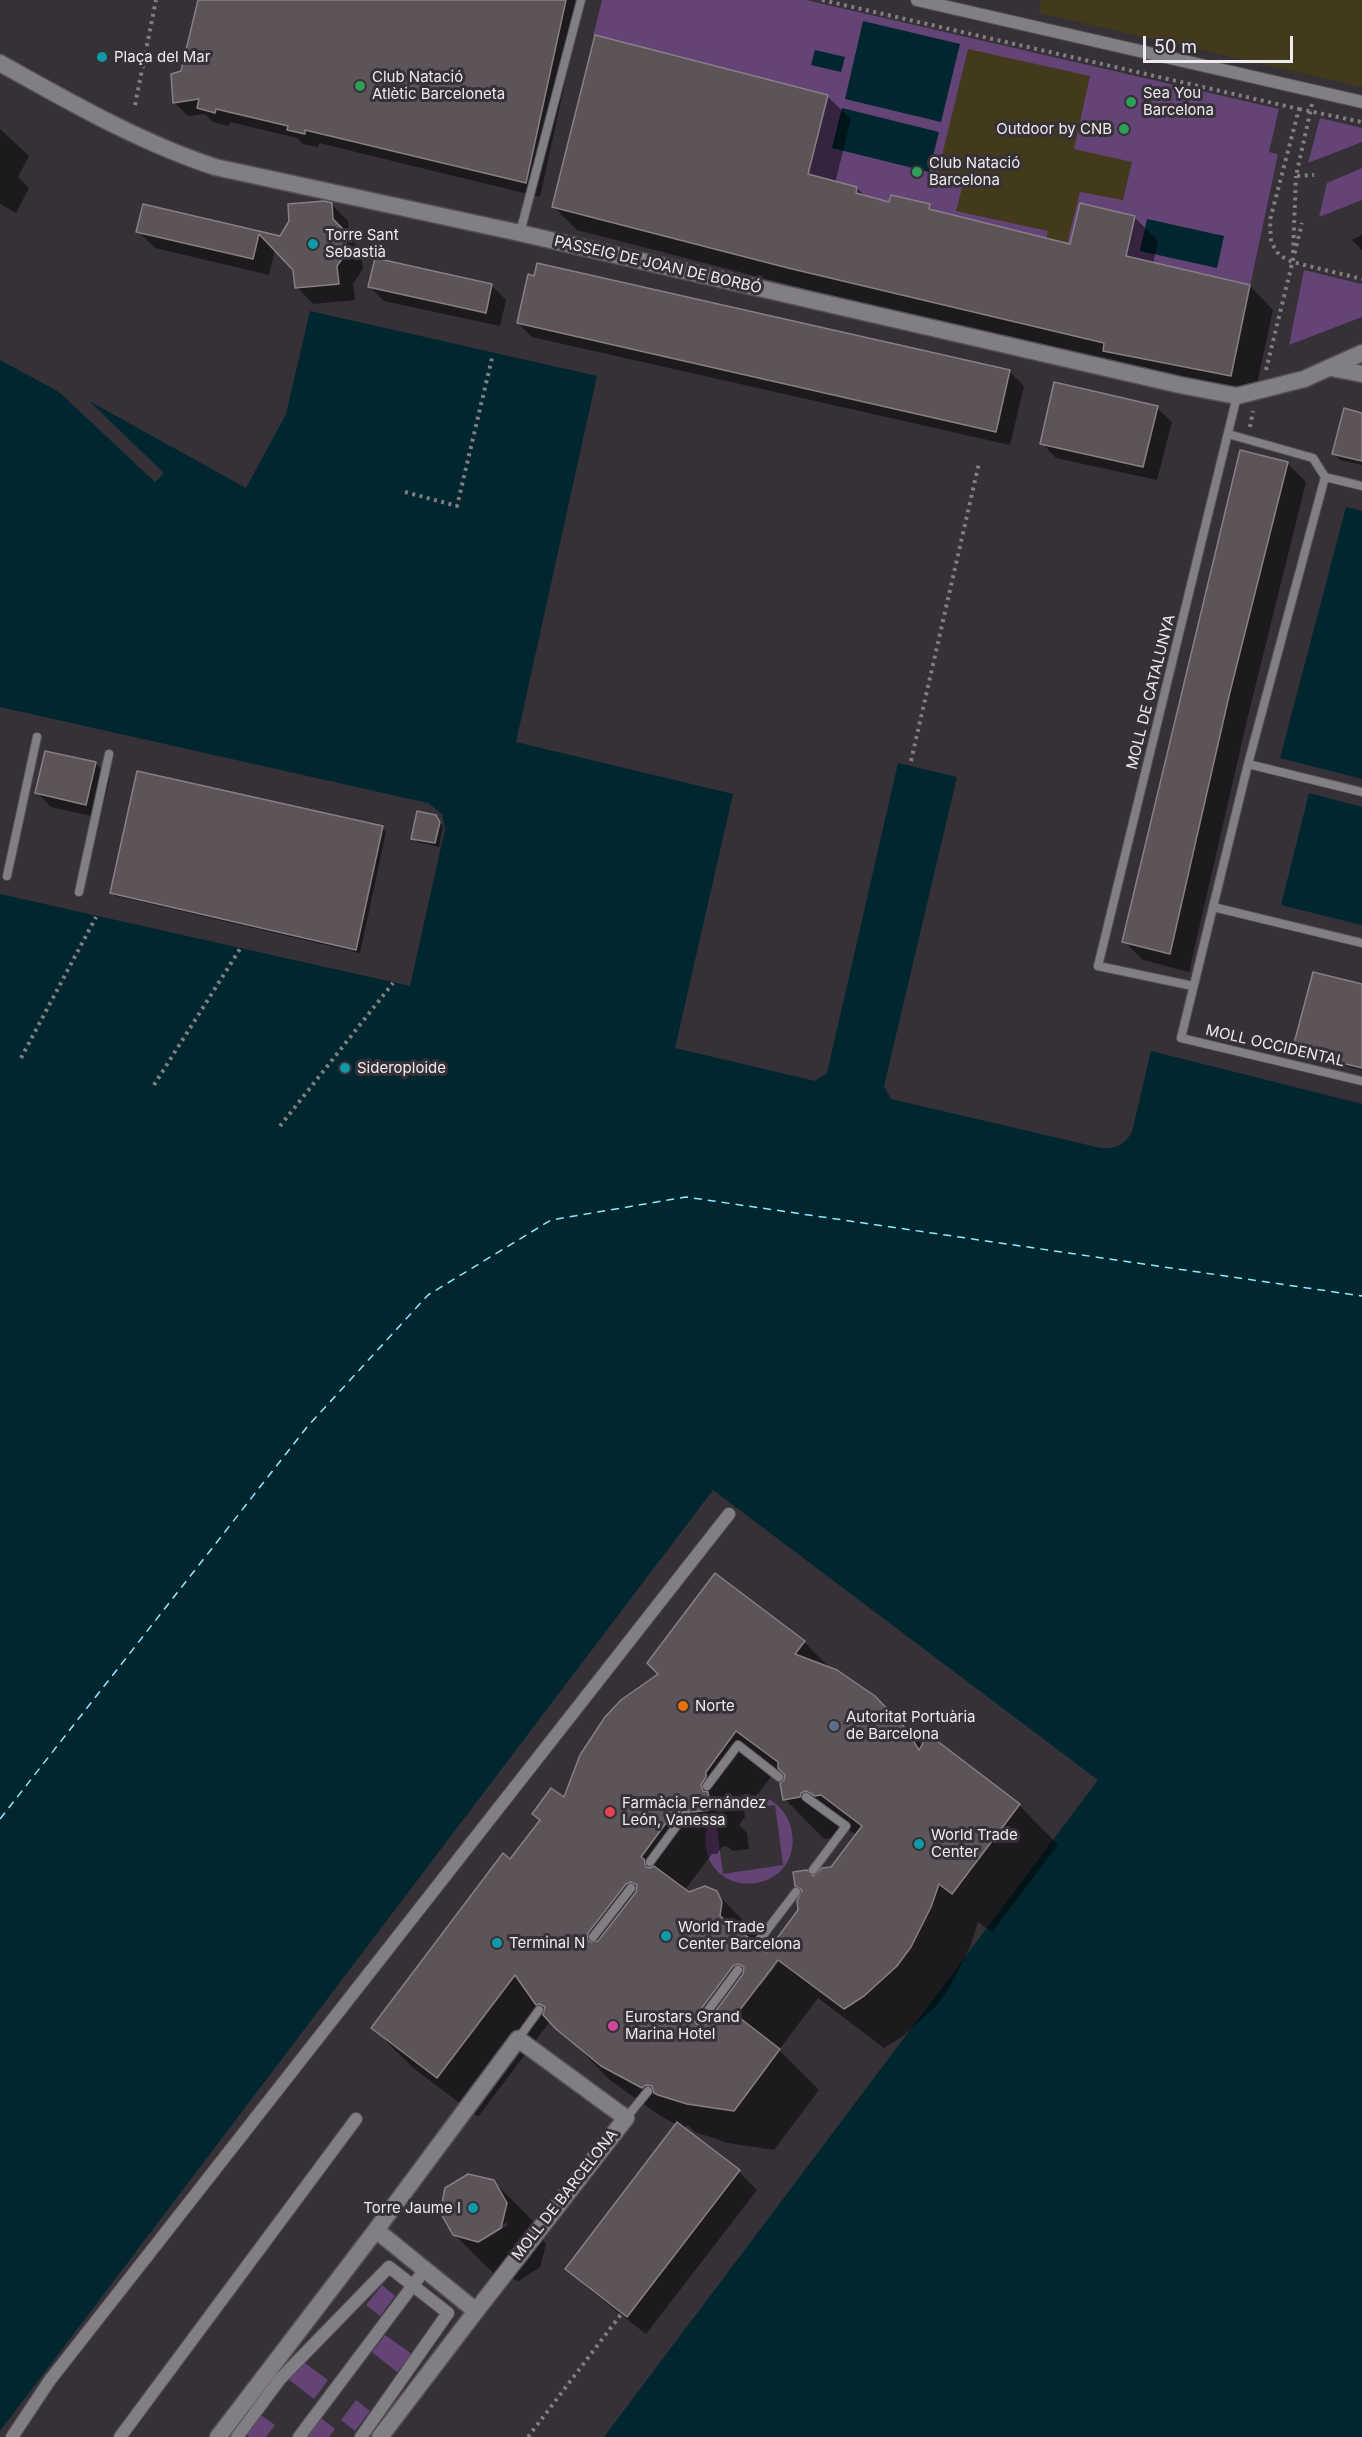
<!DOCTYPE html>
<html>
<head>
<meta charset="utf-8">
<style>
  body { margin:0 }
  #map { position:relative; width:1362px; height:2437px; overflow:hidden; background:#353137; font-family:Inter,sans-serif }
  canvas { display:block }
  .scale { position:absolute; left:1143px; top:36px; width:150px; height:27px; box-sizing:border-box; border:3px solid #eeebef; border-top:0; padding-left:8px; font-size:18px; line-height:21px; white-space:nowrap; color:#eeebef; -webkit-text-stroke:4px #353137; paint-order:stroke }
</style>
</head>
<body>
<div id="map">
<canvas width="1362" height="2437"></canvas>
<div class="scale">50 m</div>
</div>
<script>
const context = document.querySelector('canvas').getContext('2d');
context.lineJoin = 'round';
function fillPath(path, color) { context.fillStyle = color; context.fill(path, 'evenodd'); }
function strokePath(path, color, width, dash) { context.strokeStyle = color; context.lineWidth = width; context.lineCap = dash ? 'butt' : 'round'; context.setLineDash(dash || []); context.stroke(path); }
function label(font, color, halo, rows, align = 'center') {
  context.font = font + ' Inter,sans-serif'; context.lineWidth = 6; context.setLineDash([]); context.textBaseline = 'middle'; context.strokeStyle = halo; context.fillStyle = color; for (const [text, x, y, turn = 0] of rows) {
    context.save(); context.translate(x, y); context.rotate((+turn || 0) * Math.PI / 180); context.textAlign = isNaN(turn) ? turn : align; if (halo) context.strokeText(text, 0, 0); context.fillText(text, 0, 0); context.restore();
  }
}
const green = new Path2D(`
  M602,0H806L1279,109L1269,152L1278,154L1231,376C1005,317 778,265 552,207L595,36H593Z
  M1320,118L1362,128V142L1308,163Z
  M1362,168V200L1319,217L1327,183Z
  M1304,270L1362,284V317L1289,345Z
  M740,1795C802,1788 812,1875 756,1883C702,1891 683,1817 740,1795ZM775,1805L783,1865L723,1874L715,1813Z
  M382,2285L395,2296L380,2316L366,2305Z
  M385,2335L412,2354L397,2372L372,2352Z
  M302,2361L328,2380L314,2399L288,2379Z
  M356,2400L370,2411L355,2431L341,2420Z
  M261,2415L275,2425L266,2437H249L246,2434Z
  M321,2418L335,2429L329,2437H306Z`);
const sand = new Path2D(`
  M1041,0H1362V87L1039,13Z
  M968,49L1090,76L1074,149L1132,162L1123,200L1080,192L1067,244L1046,240L1048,231L956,211L964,180L938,172Z`);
const water = new Path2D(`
  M863,21L960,44L941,122L845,99Z
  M815,50L845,57L841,72L811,65Z
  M842,108L939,132L929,172L832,148Z
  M1147,219L1224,236L1217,268L1140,251Z
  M310,311L597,376L516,742L733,794L675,1048L815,1081L827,1073L898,763L957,777L884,1086L891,1099L1101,1148C1116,1149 1125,1145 1132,1132L1151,1051L1362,1104V2437H604L1098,1780L713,1490L0,2431V894L410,986L445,829L442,814L428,803L0,707V360L59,392L155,482L164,473L89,401L246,488L286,414Z
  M1346,507L1362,511V779L1280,758Z
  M1309,793L1362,807V925L1281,905Z`);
const shadow = new Path2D(`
  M199,0H583L540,197L319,143L318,147L303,144L297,138L230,122L229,126L213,122L205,114L188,116L174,102Z
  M827,96L851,119L835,183L857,188L866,197L890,203L929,206L935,212L1071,246L1134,217L1158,241L1153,264L1250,286L1273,310L1254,398L1118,363L813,291L577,230L553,206Z
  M0,129L29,156L18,177L29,188L16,213L0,204Z
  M331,204L348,221L349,237L361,250L363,269L353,284L355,300L313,304L297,287L295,269L275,249L269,275L155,248L138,231L144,206L281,238Z
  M1362,235V250L1352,240Z
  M376,260L492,286L506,300L500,326L384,301L370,287Z
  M518,323L1010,372L1024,386L1010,445L532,337Z
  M1157,408L1172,422L1157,480L1056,458L1042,443Z
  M1362,414V465L1340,460L1334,453Z
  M1287,463L1306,482L1248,716L1189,972L1143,960L1124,941Z
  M96,764L110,778L100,818L51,807L37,792Z
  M440,821L443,827L439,847L417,842L413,838Z
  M382,828L386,832L360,953L116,896L111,892Z
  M1362,986V1070L1298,1055L1294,1050Z
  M804,1642L831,1669L874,1697L923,1746L1019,1805L1058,1845L992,1932L978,1922L970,1947L950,1987L937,2005L903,2036L884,2048L818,1998L779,2050L819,2090L774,2150L728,2143L695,2132L688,2125L682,2128L739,2172L757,2190L646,2334L586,2287L567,2268L677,2125L659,2115L610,2080L551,2020L478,2117L412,2067L373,2028L510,1861L565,1799ZM777,1769L786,1777L785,1799L824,1839L839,1837L847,1829L857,1835L832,1869L796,1885L803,1892L800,1911L767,1954L761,1949L756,1933L716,1893L689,1894L684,1891L712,1854H717L723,1846L728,1847L733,1851L749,1849L747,1833L739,1825L745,1817L744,1812ZM772,1965L775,1967L760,1986L758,1983Z
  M493,2181L533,2221L546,2244L540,2267L519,2281L494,2274L454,2234ZM507,2222L508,2225L482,2241V2238Z`);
const ferry = new Path2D(`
  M0,1819L307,1427L428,1295L551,1220L686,1197L1362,1296`);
const building = new Path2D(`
  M198,0H566L526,183L305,130V134L287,130L288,126L216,109L215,113L197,108L199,99L173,103L171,74L181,71Z
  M595,35L828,95L808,174L857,187L856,193L889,202L891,195L930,204L929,209L1070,244L1080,203L1135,216L1126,256L1250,285L1231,376L1103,351L1104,343L788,268L552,207Z
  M324,201L332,203L333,219L345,231L347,252L337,266L339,284L295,288L293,270L259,234L253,259L136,232L143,204L280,236L289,221L288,204Z
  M375,258L492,284L486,313L368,287Z
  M537,263L1010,370L996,432L517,323L528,274L534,276Z
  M1054,382L1158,406L1143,467L1040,444Z
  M1344,408L1362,413V461L1332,454Z
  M1240,450L1288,462L1229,696L1170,954L1122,942Z
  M45,751L96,762L86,805L35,793Z
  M137,771L383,826L356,950L110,893Z
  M417,811L436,815L440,822L435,843L411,839Z
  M1313,972L1362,984V1068L1292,1051Z
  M715,1573L805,1641L795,1654L837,1670L875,1696L906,1729L919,1750L928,1734L1020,1804L952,1894L939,1884L931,1907L911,1947L897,1966L864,1996L844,2009L778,1960L736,2015L780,2049L734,2111L687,2104L658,2095L654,2093L652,2086L646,2085L642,2088L601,2066L556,2029L543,2015L545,2007L540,2004L536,2005L515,1975L437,2078L371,2028L503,1853L510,1859L540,1820L532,1814L551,1788L564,1797L580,1755L605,1717L621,1700L658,1674L647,1663ZM736,1731L778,1762V1768L785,1775L784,1780L780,1783L783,1800L800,1797L801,1793L806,1791L815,1796L821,1795L862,1826L831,1867L822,1868L813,1876L807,1870L793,1872L795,1886L802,1890L797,1901L798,1910L767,1952L762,1947L754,1948L751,1945L752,1940L720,1916L722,1902L717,1891L705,1886L689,1892L654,1866L650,1868L646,1867L644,1859L641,1857L672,1815H677L683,1807L689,1808L692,1812L711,1810L708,1792L703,1791L701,1785L706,1777V1772ZM631,1882L637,1885L636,1892L598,1941L590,1942L587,1939L588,1933L626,1884ZM738,1964L744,1967L743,1974L706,2024L698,2025L695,2022L696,2016L733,1966Z
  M677,2122L740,2170L627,2317L565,2269Z
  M468,2174L494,2180L507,2203L501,2228L478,2242L453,2235L440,2212L445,2188Z`);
const path = new Path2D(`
  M822,0L1299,109L1270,220L1271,242L1279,255L1292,262L1362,279
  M1312,104L1296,176L1314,175
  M135,105L156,0
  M1299,109L1362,122
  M1293,253L1296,176
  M1266,370L1302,223
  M1250,427L1253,411
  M405,492L457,506L493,354
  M911,761L979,463
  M21,1058L96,917
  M154,1085L240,949
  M280,1126L393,983
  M528,2437L622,2313`);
const service = new Path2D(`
  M520,233L581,0
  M1228,434L1313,458L1325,477L1362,486
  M1325,477L1248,764L1181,1038L1362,1081
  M1248,764L1362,792
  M7,876L37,737
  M79,892L109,754
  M1213,907L1362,943
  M1193,986L1098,966L1237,396
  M707,1786L738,1745L779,1777
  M806,1797L846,1826L813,1870
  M650,1862L686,1813
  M593,1937L631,1888
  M757,1943L796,1892
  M701,2020L738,1970
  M518,2039L539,2010
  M626,2118L648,2091`);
const pedestrian = new Path2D(`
  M917,0L1362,102
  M12,2437L50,2380L729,1514
  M120,2437L356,2119
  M237,2437L280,2379L389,2267L448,2313L361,2437
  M299,2437L420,2276`);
const minor = new Path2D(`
  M0,63C70,102 139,142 215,167L520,233L1180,385L1237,396L1304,379L1362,353
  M1331,368L1362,374
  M376,2230L518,2039L626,2118L476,2311
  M218,2437L376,2230L476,2311L380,2437`);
const markers = [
  [102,57,6,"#0f9aa8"],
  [360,86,6,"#2e9e5b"],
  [1131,102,6,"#2e9e5b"],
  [1124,129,6,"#2e9e5b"],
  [917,172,6,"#2e9e5b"],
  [313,244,6,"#0f9aa8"],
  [345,1068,6,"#0f9aa8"],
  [683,1706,6,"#e8710a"],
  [834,1726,6,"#5c6f8a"],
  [610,1812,6,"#e0444e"],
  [919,1844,6,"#0f9aa8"],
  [666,1936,6,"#0f9aa8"],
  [497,1943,6,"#0f9aa8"],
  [613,2026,6,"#d1479c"],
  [473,2208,6,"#0f9aa8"]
];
const poiNames = [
  ["Plaça del Mar",114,57],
  ["Club Natació",372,77],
  ["Atlètic Barceloneta",372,94],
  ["Sea You",1143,93],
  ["Barcelona",1143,110],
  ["Outdoor by CNB",1112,129,"right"],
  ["Club Natació",929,163],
  ["Barcelona",929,180],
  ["Torre Sant",325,235],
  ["Sebastià",325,252],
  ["Sideroploide",357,1068],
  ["Norte",695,1706],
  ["Autoritat Portuària",846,1717],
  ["de Barcelona",846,1734],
  ["Farmàcia Fernández",622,1803],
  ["León, Vanessa",622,1820],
  ["World Trade",931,1835],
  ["Center",931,1852],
  ["World Trade",678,1927],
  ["Center Barcelona",678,1944],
  ["Terminal N",509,1943],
  ["Eurostars Grand",625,2017],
  ["Marina Hotel",625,2034],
  ["Torre Jaume I",461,2208,"right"]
];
const streetNames = [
  ["PASSEIG DE JOAN DE BORBÓ",658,265,13],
  ["MOLL DE CATALUNYA",1151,692,-76],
  ["MOLL OCCIDENTAL",1275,1046,13],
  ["MOLL DE BARCELONA",565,2195,-52]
];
fillPath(green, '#644377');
fillPath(sand, '#423a1a');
fillPath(water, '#00272f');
fillPath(shadow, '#0007');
strokePath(ferry, '#92e8fd', 1.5, [8, 6]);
fillPath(building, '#5c5458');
strokePath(building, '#887f84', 1.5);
strokePath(service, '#535055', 10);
strokePath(pedestrian, '#535055', 14);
strokePath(minor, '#535055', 19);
strokePath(path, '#817d82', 4, [3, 4.5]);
strokePath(service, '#827e85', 8);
strokePath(pedestrian, '#827e85', 12);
strokePath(minor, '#827e85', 16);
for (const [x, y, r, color] of markers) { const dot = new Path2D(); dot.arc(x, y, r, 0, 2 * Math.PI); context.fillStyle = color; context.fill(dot); strokePath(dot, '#353137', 2); }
label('15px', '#eeebef', '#353137', poiNames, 'left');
label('15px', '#eeebef', '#353137', streetNames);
</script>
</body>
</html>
